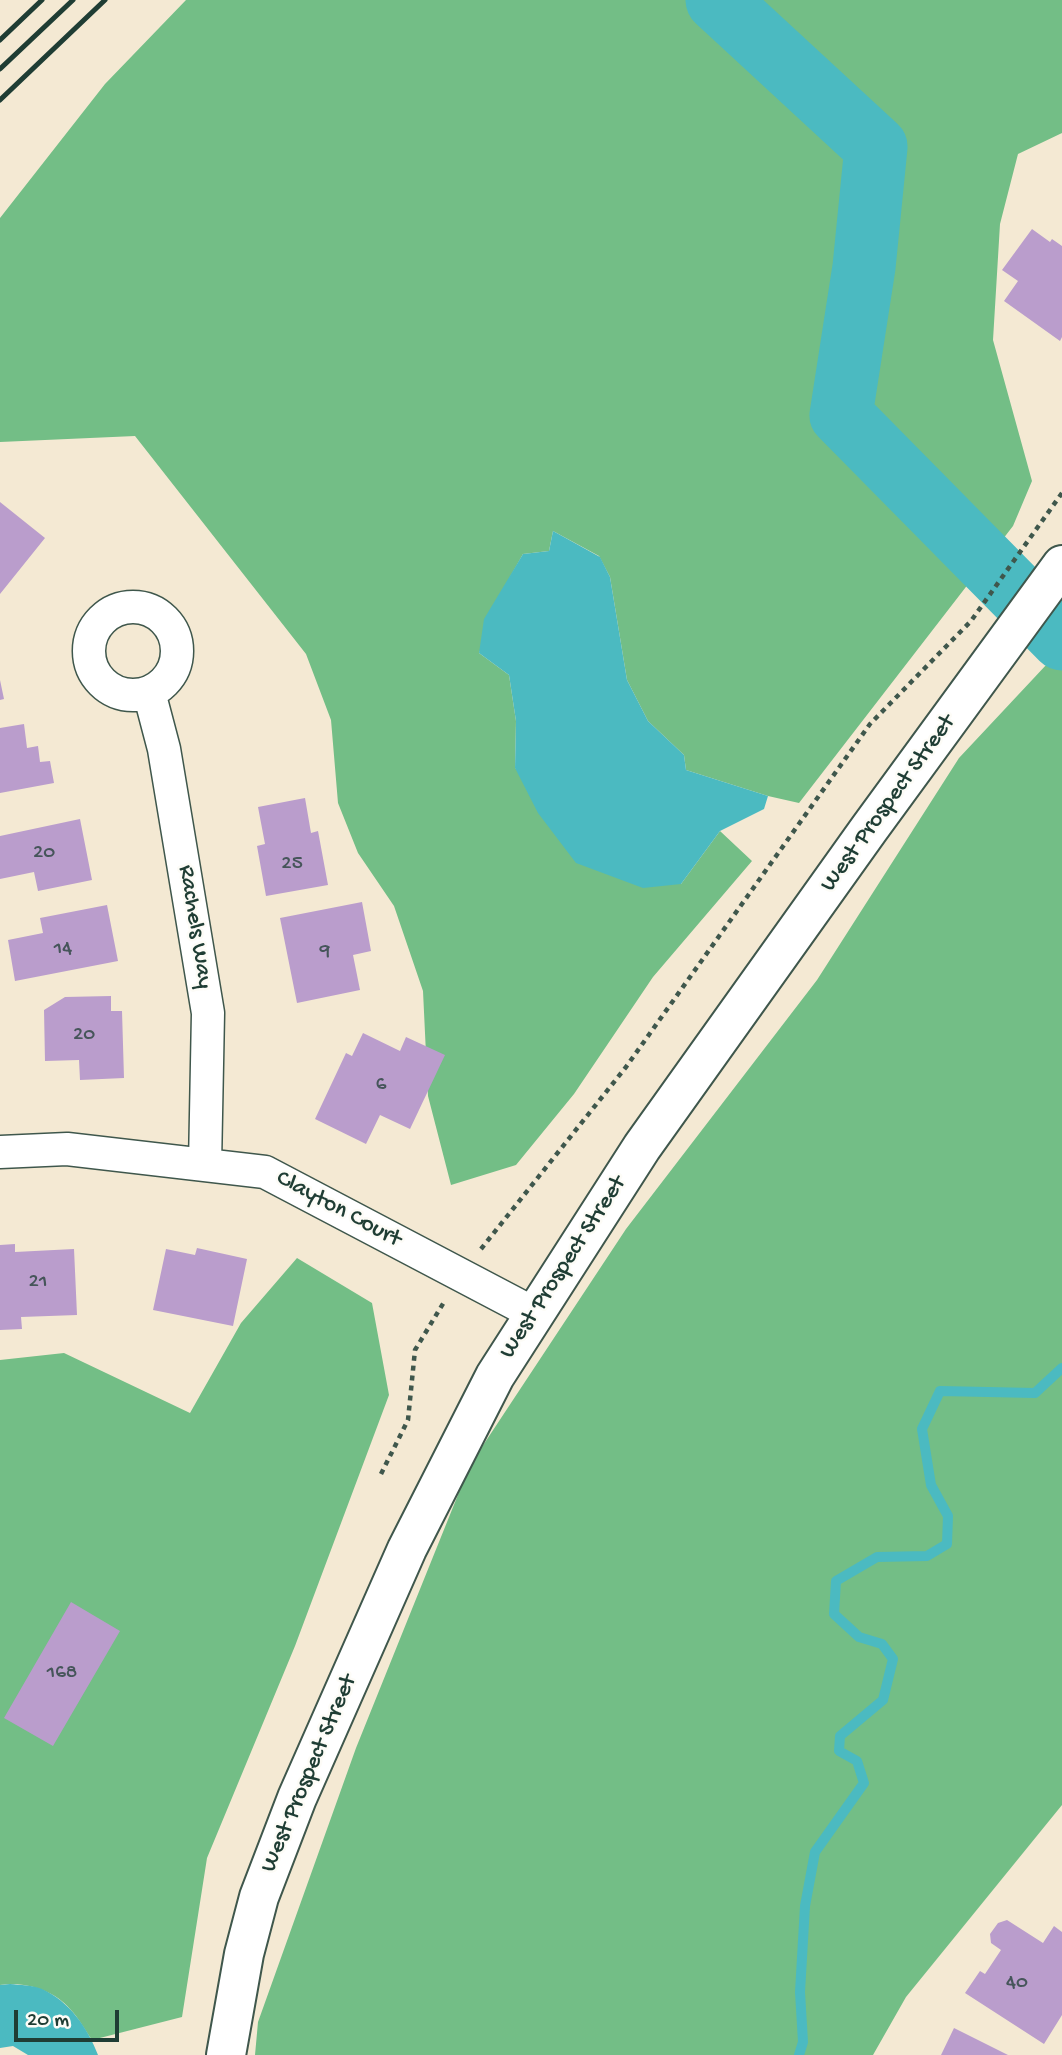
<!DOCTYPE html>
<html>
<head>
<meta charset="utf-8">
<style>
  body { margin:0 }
  #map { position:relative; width:1062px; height:2055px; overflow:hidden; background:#f4e9d3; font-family:"Gochi Hand",sans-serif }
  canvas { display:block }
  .scale { position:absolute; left:14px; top:2010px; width:105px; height:32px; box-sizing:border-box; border:4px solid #1f3d34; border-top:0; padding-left:9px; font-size:21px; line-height:24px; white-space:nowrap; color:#1f3d34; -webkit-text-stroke:5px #fdfcf7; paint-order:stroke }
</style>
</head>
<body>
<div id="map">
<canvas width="1062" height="2055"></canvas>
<div class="scale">20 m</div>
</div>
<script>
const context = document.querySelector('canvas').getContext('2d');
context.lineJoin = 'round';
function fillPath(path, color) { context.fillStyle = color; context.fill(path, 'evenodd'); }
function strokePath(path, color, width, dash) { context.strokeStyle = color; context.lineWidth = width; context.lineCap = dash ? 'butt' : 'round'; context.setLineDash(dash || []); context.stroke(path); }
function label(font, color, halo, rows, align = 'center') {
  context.font = font + ' "Gochi Hand",sans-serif'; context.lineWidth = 5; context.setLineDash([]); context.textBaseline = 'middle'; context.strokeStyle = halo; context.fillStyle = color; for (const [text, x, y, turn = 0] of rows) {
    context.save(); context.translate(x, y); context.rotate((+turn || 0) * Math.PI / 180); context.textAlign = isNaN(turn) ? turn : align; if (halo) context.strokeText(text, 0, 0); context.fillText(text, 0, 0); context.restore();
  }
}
const forest = new Path2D(`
  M186,0H1062V133L1018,154L1000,224L993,340L1032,481L1013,526L799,803L768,796L686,770L684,755L648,721L627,680L610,577L599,556L553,531L549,551L523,554L510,577L479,653L509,675L516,721L515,768L681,884L720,831L752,861L653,977L574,1094L516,1165L451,1185L428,1096L423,991L394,906L358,853L338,803L331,720L306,654L135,436L0,442V218L105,84Z
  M1062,648V1805L906,1997L873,2055H255L258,2022L356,1748L470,1465L626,1229L817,980L959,758Z
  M297,1258L372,1303L389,1395L295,1646L207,1858L182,2017L92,2040C85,2030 79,2018 70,2009C54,1990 24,1981 0,1985V1360L64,1353L190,1413L241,1323Z`);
const water = new Path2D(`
  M553,531L600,557L610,577L627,680L648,721L684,755L686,770L768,796L764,809L720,831L681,884L643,888L576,863L538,813L515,768L516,721L509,675L479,653L484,619L523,554L549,551Z
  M10,1984C20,1985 33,1985 42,1989C69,2001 88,2028 98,2055H28L13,2046L0,2048V1985Z`);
const stream = new Path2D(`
  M799,2055L803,2042L800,1992L805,1906L815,1852L864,1783L857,1761L839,1751L840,1736L883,1700L893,1659L882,1644L859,1637L834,1614L836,1581L877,1557L927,1556L947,1544L948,1516L931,1485L922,1429L940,1391L1035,1393L1062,1368`);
const river = new Path2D(`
  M717,0L876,147L864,267L841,415L1062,639`);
const building = new Path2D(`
  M1032,229L1050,242L1052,239L1062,246V337L1060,341L1004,301L1018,281L1002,270Z
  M0,502L45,538L0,594Z
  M0,680L4,699L0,700Z
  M24,724L27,748L38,746L40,762L50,761L54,783L0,793V728Z
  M305,798L311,833L318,831L328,885L266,896L257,846L265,844L258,807Z
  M80,819L92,880L38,891L34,872L0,879V836Z
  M362,902L371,951L353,955L360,990L297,1003L280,918Z
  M107,905L118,961L15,981L8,940L43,933L40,918Z
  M111,996V1011H122L124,1078L80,1080L79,1060L45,1061L44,1010L65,997Z
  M363,1033L400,1051L406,1037L445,1055L410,1129L380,1115L366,1144L315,1119L346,1053L352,1056Z
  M15,1244V1252L74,1249L77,1315L21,1317L22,1329L0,1330V1245Z
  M197,1248L247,1259L233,1326L153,1310L166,1249L195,1255Z
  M71,1602L120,1631L53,1746L4,1718Z
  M1007,1920L1043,1943L1054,1926L1062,1932V2015L1044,2044L965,1993L980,1971L985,1974L1001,1950L991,1943L990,1934L998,1923Z
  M954,2028L1008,2055H941Z`);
const path = new Path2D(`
  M481,1249L626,1067L870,724L971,621L1062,493
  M381,1474L408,1420L415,1350L444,1302`);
const minor = new Path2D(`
  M89 651a44 44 0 1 1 88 0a44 44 0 1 1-88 0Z
  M149,692L164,749L208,1013L205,1165
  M0,1152L67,1149L265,1172L535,1314`);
const tertiary = new Path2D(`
  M226,2055L244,1954L259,1897L297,1798L407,1549L495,1376L642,1147L869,829L1062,565`);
const rail = new Path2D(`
  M0,40L42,0
  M0,69L73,0
  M0,100L105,0`);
const numberNames = [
  ["20",44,854],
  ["25",292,865],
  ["14",63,950],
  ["9",325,953],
  ["20",84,1036],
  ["6",381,1086],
  ["21",38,1283],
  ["168",62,1674],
  ["40",1017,1984]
];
const streetNames = [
  ["West Prospect Street",889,804,-54],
  ["Rachels Way",194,927,81],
  ["Clayton Court",338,1210,28],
  ["West Prospect Street",564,1268,-57],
  ["West Prospect Street",310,1774,-67]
];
fillPath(forest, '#73be86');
fillPath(water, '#4bbac1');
strokePath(stream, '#4bbac1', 10);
strokePath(river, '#4bbac1', 63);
fillPath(building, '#ba9dcc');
strokePath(minor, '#3f574c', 35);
strokePath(tertiary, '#3f574c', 42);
strokePath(path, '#3f574c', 4.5, [5, 5]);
strokePath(minor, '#fff', 32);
strokePath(tertiary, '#fff', 38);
strokePath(rail, '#1f3d34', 5);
label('21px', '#46555a', null, numberNames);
label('24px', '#1f3d34', '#fdfcf7', streetNames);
</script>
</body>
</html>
